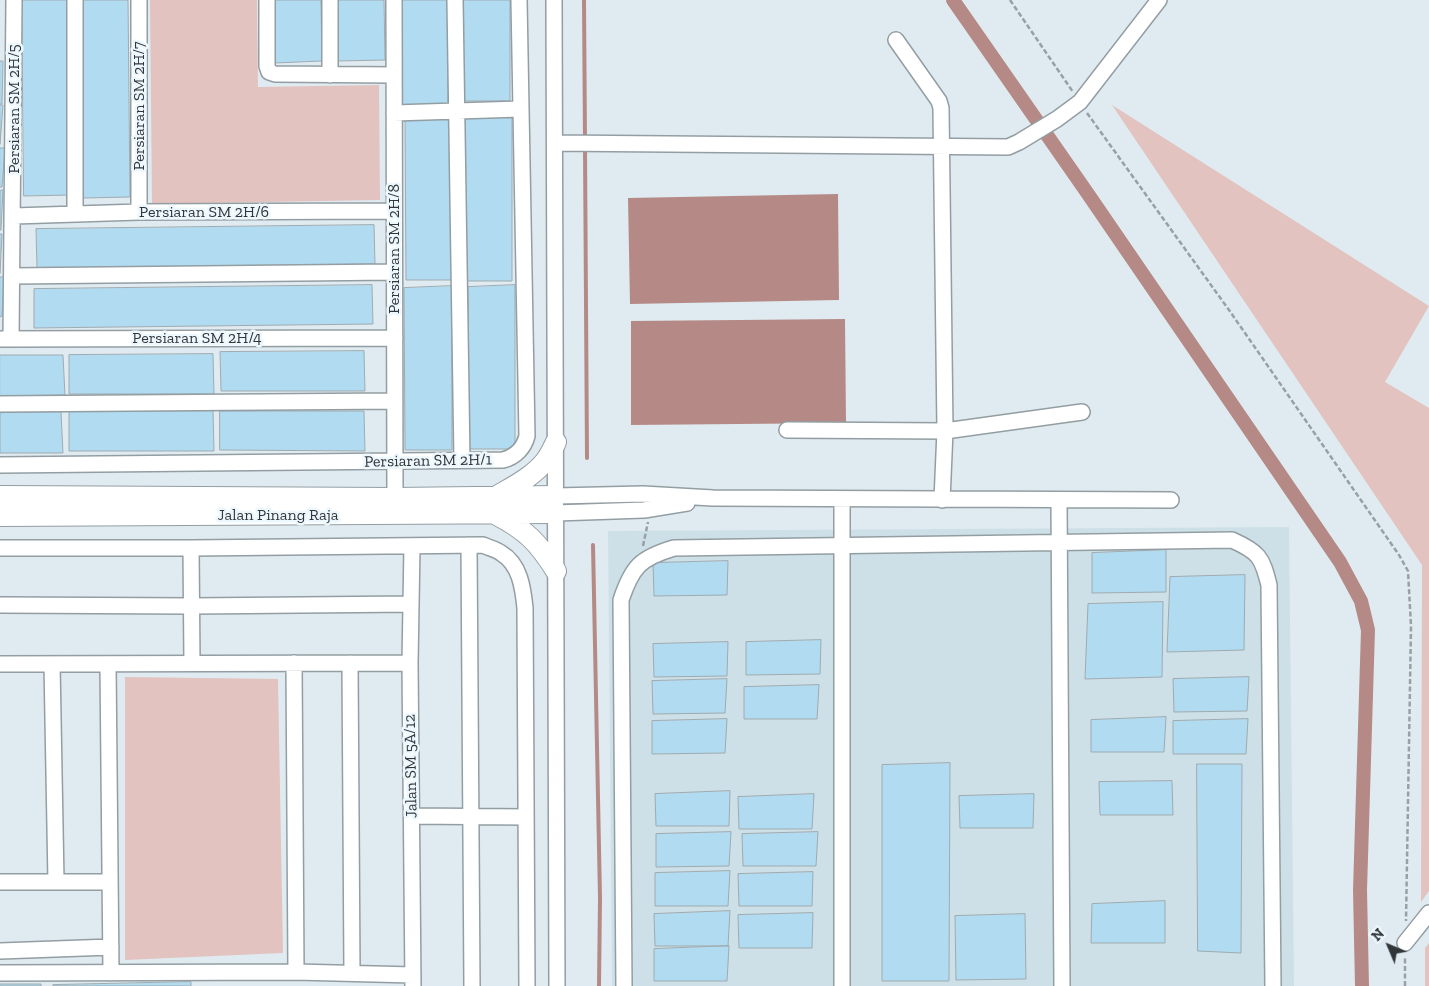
<!DOCTYPE html>
<html>
<head>
<meta charset="utf-8">
<style>
  body { margin:0 }
  #map { position:relative; width:1429px; height:986px; overflow:hidden; background:#e0ebf1; font-family:"Zilla Slab",serif }
  canvas { display:block }
  .north { position:absolute; left:1364px; top:921px; width:50px; height:50px; -webkit-text-stroke:4px #edf8fe; paint-order:stroke; rotate:315deg; font-size:14px; font-weight:700; line-height:20px; text-align:center; color:#323638 }
  .north::after { content:''; display:block; margin:auto; width:18px; height:22px; background:#323638; clip-path:polygon(50% 0,100% 100%,50% 72%,0 100%) }
</style>
</head>
<body>
<div id="map">
<canvas width="1429" height="986"></canvas>
<div class="north">N</div>
</div>
<script>
const context = document.querySelector('canvas').getContext('2d');
context.lineJoin = 'round';
function fillPath(path, color) { context.fillStyle = color; context.fill(path, 'evenodd'); }
function strokePath(path, color, width, dash) { context.strokeStyle = color; context.lineWidth = width; context.lineCap = dash ? 'butt' : 'round'; context.setLineDash(dash || []); context.stroke(path); }
function label(font, color, halo, rows, align = 'center') {
  context.font = font + ' "Zilla Slab",serif'; context.lineWidth = 5; context.setLineDash([]); context.textBaseline = 'middle'; context.strokeStyle = halo; context.fillStyle = color; for (const [text, x, y, turn = 0] of rows) {
    context.save(); context.translate(x, y); context.rotate((+turn || 0) * Math.PI / 180); context.textAlign = isNaN(turn) ? turn : align; if (halo) context.strokeText(text, 0, 0); context.fillText(text, 0, 0); context.restore();
  }
}
const built = new Path2D(`
  M1289,527L1294,986H612L608,531Z`);
const green = new Path2D(`
  M150,0H257L258,87L379,85L380,200L152,204Z
  M1112,105L1429,306L1385,382L1429,408V891L1421,902L1422,565Z
  M125,677L278,679L283,953L125,960Z
  M1429,943V986H1425V948Z`);
const water = new Path2D(`
  M838,194L839,300L630,304L628,198Z
  M845,319L846,423L631,425V321Z`);
const stream = new Path2D(`
  M584,0L585,141
  M585,148L587,458
  M593,545L600,898L599,986`);
const canal = new Path2D(`
  M953,0L1088,194L1340,562L1361,601L1368,630L1360,890L1362,986`);
const building = new Path2D(`
  M22,0H69L71,195L24,196Z
  M80,0H128L130,197L83,198Z
  M275,0H321L322,61L275,63Z
  M337,0H384L385,60L338,61Z
  M401,0H448V105L401,106Z
  M463,0H510V101H463Z
  M0,61H3L2,104H0Z
  M0,105H3L0,144Z
  M453,116V280H406L405,118Z
  M512,117V281H466L465,119Z
  M0,148H5L2,187H0Z
  M3,190L1,230H0V191Z
  M374,225L375,264L37,268L36,229Z
  M0,234H2L0,273Z
  M0,277H4L2,316L0,317Z
  M372,285L373,324L34,328V289Z
  M515,285V449H469L468,287Z
  M452,286V450H405L404,288Z
  M364,351L365,391H221L220,352Z
  M213,354L214,394H69V355Z
  M0,355H63L65,395L0,396Z
  M213,411L214,451H69V412Z
  M220,411H364L365,451L220,450Z
  M61,412L63,453H0V413Z
  M1166,550V592L1092,593V553Z
  M728,561L727,595L654,596L653,563Z
  M1245,575L1244,650L1167,652L1170,577Z
  M1163,602L1162,677L1085,679L1088,604Z
  M821,640L820,674L746,675V642Z
  M728,642L727,676L654,677L653,644Z
  M1249,677L1247,711L1174,712L1173,679Z
  M727,679L725,713L653,714L652,681Z
  M819,685L817,719H744V687Z
  M1166,717L1164,752H1091V720Z
  M727,719L725,753L652,754V721Z
  M1248,719L1246,754H1173V721Z
  M950,763L949,981H882V765Z
  M1197,764H1242L1241,953L1198,951Z
  M1172,781L1173,815H1100L1099,782Z
  M730,791L729,826H656L655,794Z
  M814,794L812,829H739L738,797Z
  M1034,794L1033,828H960L959,796Z
  M731,832L729,866L656,867V834Z
  M818,832L816,866H743L742,834Z
  M730,871L728,906H655V873Z
  M813,872L812,906H739L738,874Z
  M1165,901V943H1091L1092,904Z
  M730,911L728,946H655L654,914Z
  M813,913L812,948H739L738,915Z
  M1025,914L1026,979L956,980L955,916Z
  M729,946L727,981H654V949Z
  M191,982V986H53V985Z
  M0,984H41V986H0Z`);
const path = new Path2D(`
  M1010,0L1073,92
  M1087,113L1229,310L1399,555L1408,571L1411,626L1406,921
  M643,546L648,522
  M1405,986V957`);
const minor = new Path2D(`
  M139,0V212
  M267,0V66L269,72L275,74L394,75
  M330,0V75
  M394,0L395,498
  M455,0L462,460
  M554,0L557,986
  M896,40L939,101L941,108L945,431L942,500
  M394,113L520,109
  M555,143L1008,147L1019,142L1057,119L1080,102L1159,0
  M75,214V0
  M14,216L139,212L394,211
  M12,276L394,272
  M0,339L395,338
  M11,339L14,0
  M0,404L395,401
  M787,430L945,431L1082,412
  M0,465L503,460C515,457 524,448 527,436L519,0
  M556,496L643,494L713,498L1171,500
  M842,499V986
  M1059,500L1062,986
  M556,513L644,510L687,503
  M469,545L472,986
  M412,546L410,663L413,986
  M0,548H191L483,545C489,548 496,549 501,553C520,564 523,588 525,608L527,986
  M191,548L192,663
  M0,605L192,606L411,604
  M294,663L296,972
  M350,663L352,973
  M0,664L410,663
  M52,664L56,882
  M108,664L111,973
  M412,816L526,817
  M0,882H110
  M1405,943L1429,913
  M0,951L111,947
  M0,973L296,972L413,975
  M624,986L621,600C632,567 640,558 674,548L1232,540C1259,552 1262,557 1269,585L1273,986`);
const major = new Path2D(`
  M0,496L395,498L556,496
  M497,496C514,486 534,476 546,460C550,455 553,448 556,442
  M495,514C526,530 538,542 556,571
  M0,516L556,513`);
const streetNames = [
  ["Persiaran SM 2H/7",139,106,-90],
  ["Persiaran SM 2H/5",14,109,-90],
  ["Persiaran SM 2H/6",204,212],
  ["Persiaran SM 2H/8",394,249,-90],
  ["Persiaran SM 2H/4",197,338],
  ["Persiaran SM 2H/1",428,461,-1],
  ["Jalan Pinang Raja",278,515],
  ["Jalan SM 5A/12",411,766,-91]
];
fillPath(built, '#cde0e8');
fillPath(green, '#e2c3bf');
fillPath(water, '#b58a86');
strokePath(stream, '#b58a86', 4);
strokePath(canal, '#b58a86', 14);
fillPath(building, '#b0dbf0');
strokePath(building, '#a0abb0', 1);
strokePath(minor, '#939ea3', 18);
strokePath(major, '#939ea3', 22);
strokePath(path, '#98a0a4', 2.5, [5, 2.5]);
strokePath(minor, '#fff', 15);
strokePath(major, '#fff', 20);
label('16px', '#323638', '#edf8fe', streetNames);
</script>
</body>
</html>
